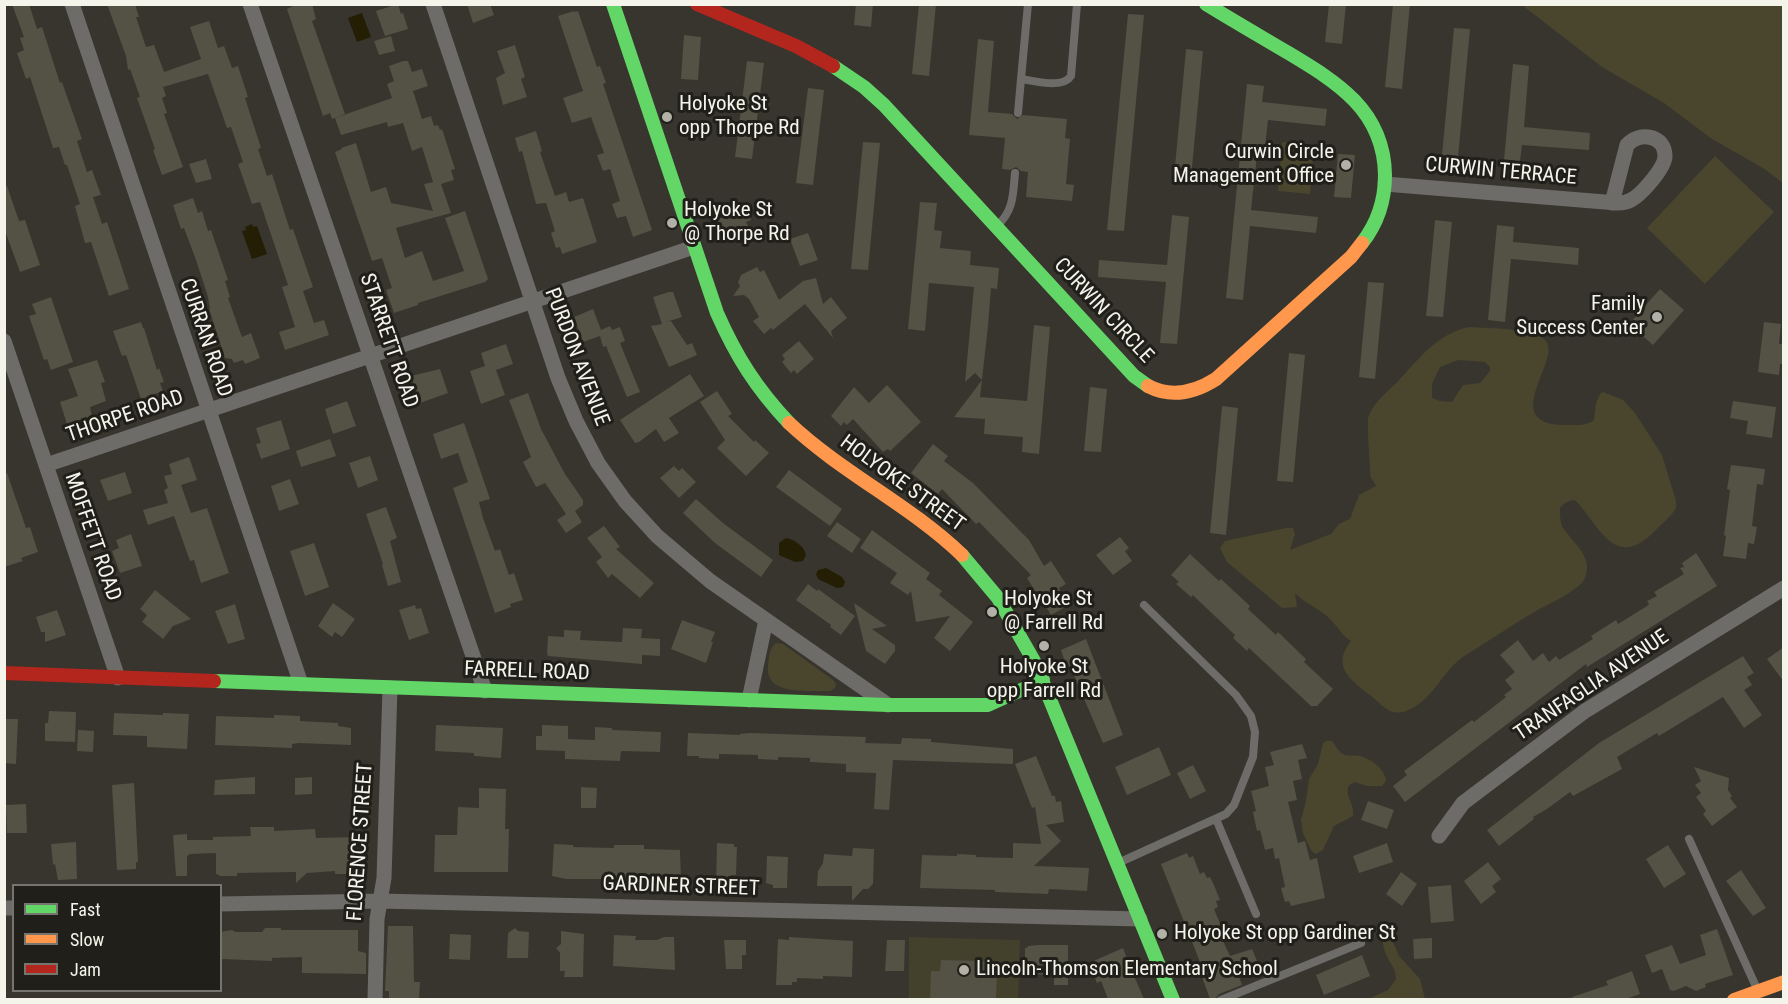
<!DOCTYPE html>
<html>
<head>
<meta charset="utf-8">
<style>
  body { margin:0 }
  #map { position:relative; width:1788px; height:1004px; overflow:hidden; background:#37352e; font-family:"Roboto Condensed",sans-serif }
  canvas { display:block }
  .frame { position:absolute; inset:0; border:6px solid #f5f4ea; pointer-events:none }
  .legend { position:absolute; left:12px; top:884px; width:210px; height:108px; box-sizing:border-box; background:#201f19; border:2px solid #75746d; margin:0; padding:8px 10px; list-style:none; font-size:18px; color:#f5f4ea }
  .legend li { display:flex; align-items:center; gap:12px; height:30px }
  .legend b { width:30px; border:2px solid #75746d }
</style>
</head>
<body>
<div id="map">
<canvas width="1788" height="1004"></canvas>
<div class="frame"></div>
<ul class="legend">
<li><b style="height:8px;background:#63d668"></b>Fast</li>
<li><b style="height:8px;background:#ff974d"></b>Slow</li>
<li><b style="height:8px;background:#b3261e"></b>Jam</li>
</ul>
</div>
<script>
const context = document.querySelector('canvas').getContext('2d');
context.lineJoin = 'round';
function fillPath(path, color) { context.fillStyle = color; context.fill(path, 'evenodd'); }
function strokePath(path, color, width, dash) { context.strokeStyle = color; context.lineWidth = width; context.lineCap = dash ? 'butt' : 'round'; context.setLineDash(dash || []); context.stroke(path); }
function label(font, color, halo, rows, align = 'center') {
  context.font = font + ' "Roboto Condensed",sans-serif'; context.lineWidth = 6; context.setLineDash([]); context.textBaseline = 'middle'; context.strokeStyle = halo; context.fillStyle = color; for (const [text, x, y, turn = 0] of rows) {
    context.save(); context.translate(x, y); context.rotate((+turn || 0) * Math.PI / 180); context.textAlign = isNaN(turn) ? turn : align; if (halo) context.strokeText(text, 0, 0); context.fillText(text, 0, 0); context.restore();
  }
}
const built = new Path2D(`
  M909,937L1020,940L1018,999L909,1000Z`);
const green = new Path2D(`
  M1522,5H1783V183L1763,168L1712,139L1664,103L1602,67Z
  M1282,142L1314,145L1310,194L1278,191Z
  M1715,156L1774,212L1705,284L1647,228Z
  M1469,327C1488,329 1534,327 1546,341C1562,360 1496,426 1567,425C1576,425 1586,426 1594,420L1596,403L1600,394L1603,392L1623,400L1635,413L1662,455L1676,501V508C1671,517 1661,524 1654,532C1614,571 1600,526 1575,500C1569,500 1564,503 1560,508C1560,513 1560,521 1562,526C1571,542 1594,555 1585,578C1584,581 1579,586 1576,588C1564,597 1549,604 1536,611C1515,623 1495,637 1474,650C1469,653 1463,656 1459,660C1441,675 1430,703 1406,711C1389,717 1383,705 1371,696C1352,681 1330,667 1351,641C1342,636 1338,627 1331,620C1321,609 1305,604 1295,593L1297,607L1282,608L1227,562L1220,548L1225,541L1286,528H1293L1295,534L1290,550L1331,534L1339,524L1350,519L1359,495L1376,486C1376,485 1372,479 1371,478C1370,474 1367,423 1368,418C1373,402 1389,391 1400,379C1421,356 1438,334 1469,327ZM1458,360L1485,362L1490,367V371L1480,383L1463,385L1452,402L1440,401L1432,398V384L1440,367Z
  M776,643L783,644L833,680L836,684L835,688L830,691C810,690 764,697 768,665C769,657 770,647 776,643Z
  M1326,741H1332C1336,746 1339,753 1345,755C1350,756 1355,755 1360,756C1371,759 1385,769 1386,781L1382,786H1367L1355,782L1349,785C1344,796 1355,804 1353,816L1334,826L1323,850L1315,854L1311,850L1303,833L1301,820L1306,801L1309,779L1318,764L1323,743Z
  M1387,938L1392,940L1399,956L1420,979L1425,999H1368L1388,990L1396,979C1397,967 1382,956 1383,940Z`);
const water = new Path2D(`
  M362,13L371,37L357,42L348,18Z
  M252,224L253,227L257,226L267,254L252,259L242,231L246,230L245,227Z
  M786,538C794,539 805,547 806,555L803,561L795,562L779,555V543Z
  M826,568L842,577L845,582L843,587L837,588L818,579L816,574L818,570Z`);
const building = new Path2D(`
  M12,4H29L37,29L42,27L60,83L62,82L82,139L77,141L87,172L92,170L101,195L93,197L102,224L107,222L129,289L109,296L91,242L85,243L75,206L80,204L67,165H65L59,147L53,148L30,77L26,79L17,53L24,50L20,38L24,37Z
  M107,4H135L139,17H136L146,47L154,45L164,72L201,59L190,27L209,21L218,48L224,46L232,68L238,66L248,97L245,98L261,148L258,149L267,176L272,174L290,230L293,229L313,287L303,291L314,323L324,320L329,335L285,350L279,332L295,327L282,287L288,285L260,202L252,204L238,164L243,162L231,127L227,128L208,74L163,87L166,96L162,98L167,113L164,114L183,167L162,175L153,150L155,149L137,98L140,97L130,69L128,70L126,56Z
  M297,4H312L316,19L312,21L345,114L332,119L330,113L323,116L287,9Z
  M398,4L401,14L403,13L408,29L385,36L376,11Z
  M467,4H490L494,15L473,23Z
  M856,4H873L871,27L854,25Z
  M919,4H936L929,76L912,74Z
  M1329,4H1346L1342,44L1325,42Z
  M1393,4H1410L1402,89L1385,87Z
  M574,11V12L578,11L597,67L600,66L606,83L603,84L652,230L633,237L626,216L617,218L612,204L620,201L610,169L603,171L597,155L604,153L591,117L572,123L563,98L583,91L558,16Z
  M1128,14L1144,15L1124,231L1107,230Z
  M1454,28L1470,29L1458,157L1442,155Z
  M684,35L701,37L698,80L681,79Z
  M391,36L395,51L379,55L374,41Z
  M978,39L994,41L988,112L1012,114L1017,119L1023,115L1067,119L1065,138L1070,139L1066,184L1074,185L1072,201L1026,197L1028,172L1021,171L1016,167L1010,170L1002,169L1005,138L969,135Z
  M515,45L525,77L521,79L527,97L503,105L496,78L505,73L497,51Z
  M1186,49L1203,51L1191,178L1174,177Z
  M403,61H408L412,72L422,69L428,86L413,91L422,119L431,116L434,126L438,125L440,130L442,129L455,169L451,170L454,180L441,184L451,213L396,228L405,258L422,251L433,281L464,271L445,218L465,211L488,279L485,282L418,303V305L394,313L386,290L392,288L382,258L372,261L335,152L342,149L341,148L356,143L371,192L386,187L391,203L433,211L424,184L433,182L422,147L412,151L403,123L388,127L387,122L341,135L335,118L392,98L387,84L394,81L389,66Z
  M747,61L764,63L752,159L735,157Z
  M1513,64L1529,66L1524,127L1590,133L1589,150L1522,145L1520,161L1504,160Z
  M1247,84L1264,86L1262,102L1327,109L1325,126L1268,120L1264,156L1257,155L1251,210L1318,217L1316,233L1250,226L1243,300L1226,298Z
  M808,88L824,90L813,185L796,183Z
  M536,131L542,151L540,152L555,196L566,192L569,202L583,198L597,242L562,254L560,247L556,248L551,233L555,231L546,203L536,204L522,151L519,152L515,138Z
  M863,142L880,143L868,270L851,269Z
  M1338,154L1355,155L1351,198L1334,197Z
  M206,159L212,179L196,183L189,164Z
  M7,186L19,221L25,220L40,265L20,272L4,228V187Z
  M193,198L198,213L202,211L208,231L211,230L228,280L225,281L230,297L228,298L242,337L251,333L260,358L245,364L243,360L234,363L232,359L225,358L209,309H210L208,297L196,260L184,228L181,229L173,205Z
  M920,202L937,203L934,230L942,231L940,248L971,251L970,265L999,268L997,289L991,288L988,326L980,397L1027,401L1034,325L1050,327L1039,454L1022,452L1023,437L984,434L985,419L954,417L982,380L975,373L965,382L974,287L929,283L925,331L908,329Z
  M746,206L751,220L746,222L749,228L718,238L712,222L731,214L730,212Z
  M1172,215L1189,217L1177,344L1160,343L1166,282L1098,277L1099,260L1167,265Z
  M1435,220L1452,222L1443,317L1426,316Z
  M1497,225L1514,227L1513,242L1579,248L1578,265L1511,259L1505,322L1488,320Z
  M808,233L818,260L800,266L790,239Z
  M757,267L760,272L764,270L779,300L803,281L816,278L823,304L831,297L847,318L831,331L833,338L805,304L773,330L771,328L764,334L753,321L759,317L749,299L744,295L733,296L740,286L738,282L741,275Z
  M1368,282L1384,283L1375,379L1359,377Z
  M1660,289L1684,310L1653,345L1629,324Z
  M669,292H673L682,317L666,322L671,321L687,345L692,343L697,355L669,367L651,326L662,324L653,297Z
  M51,297L73,362L51,370L47,359L44,360L29,316L36,314L32,304Z
  M593,309L601,330L610,326L612,330L620,327L625,341L620,343L640,392L627,397L606,346L603,347L600,336L583,342L574,317Z
  M141,322L143,328H144L157,370L159,368L164,382L160,383L163,391L141,399L126,355L122,356L113,331Z
  M1764,322L1781,324L1779,344H1784V364H1780L1779,375L1758,372Z
  M799,341L814,359L797,374L794,370L791,373L782,362L785,359L782,355Z
  M506,344L513,364L496,370L505,395L481,404L470,371L485,366L481,353Z
  M1289,353L1305,355L1293,482L1277,481Z
  M97,360L105,382L101,383L106,401L90,407L92,416L67,424L60,402L78,396L68,369Z
  M440,369L448,393L420,403L411,376Z
  M690,374L704,396L669,418L679,433L664,442L656,429L639,442L635,443L620,420Z
  M887,385L921,422L890,451L888,449L883,452L853,419L847,425L844,422L841,426L831,416L854,387L869,403Z
  M1090,387L1107,389L1101,452L1084,451Z
  M717,391L732,414L728,416L754,442L755,440L769,453L746,476L717,448L725,440L700,402Z
  M528,393L541,429L565,474L583,500V505L575,511L582,522L566,533L557,520L566,514L545,483L536,487L523,462L531,457L509,400Z
  M347,401L356,426L333,434L325,409Z
  M1733,401L1776,407L1772,438L1746,434L1748,421L1730,418Z
  M1222,406L1238,408L1226,535L1210,533Z
  M281,420L290,449L261,459L256,444L261,443L256,428Z
  M464,423L490,499L479,502L483,518L495,551L500,549L509,575L514,573L523,600L510,604L511,607L495,613L453,488L468,482L458,453L441,459L433,434Z
  M330,439L336,456L301,467L296,451Z
  M933,444L948,456L944,461L973,483L1029,540L1044,566L1051,561L1066,584L1059,588L1069,605L1051,615L1045,605L1044,606L1027,578L1031,575L979,522L976,524L942,489L938,494L911,473Z
  M370,456L378,480L358,488L349,463Z
  M189,457L197,480L181,485L191,513L207,508L229,573L201,583L194,560L190,561L174,516L148,525L143,510L168,503L164,490L168,488L164,476L172,474L169,464Z
  M1731,465L1765,469L1763,485L1757,484L1752,526L1757,527L1754,544L1748,543L1746,559L1723,556L1726,536L1724,535L1730,490L1727,489Z
  M674,466L679,471L682,468L696,482L679,498L660,478Z
  M789,470L842,509L830,526L776,487Z
  M125,472L132,493L108,501L100,480Z
  M7,473L26,528L30,527L38,552L21,558L23,561L4,567V474Z
  M290,479L299,504L279,511L271,486Z
  M696,499L723,523L773,560L761,577L715,543L683,513Z
  M386,507L397,538L390,541L401,582L388,586L382,565L383,564L366,514Z
  M837,522L861,539L852,553L827,536Z
  M604,526L620,547L616,549L654,583L640,598L612,574L608,578L596,562L602,557L587,538Z
  M872,530L930,573L926,579L942,591L939,595L973,622L950,651L934,638L950,616L916,622L911,591L908,595L890,583L897,573L860,548Z
  M131,534L142,566L120,573L112,551L119,548L116,540Z
  M1120,537L1129,548L1125,551L1132,561L1113,575L1096,555Z
  M314,543L329,587L305,596L290,551Z
  M1696,553L1717,586L1587,667L1586,664L1405,802L1393,786L1407,775L1404,771L1472,720L1474,722L1506,697L1504,695L1512,689L1505,680L1515,672L1500,655L1518,640L1533,661L1543,653L1549,662L1556,656L1559,660L1593,639L1591,636L1616,620L1618,624L1647,606L1649,604L1647,601L1657,596L1654,592L1684,574L1680,568L1684,567L1682,563Z
  M1190,554L1219,581L1221,579L1250,606L1248,609L1276,635L1278,632L1306,659L1304,662L1333,689L1317,706H1311L1249,648L1247,651L1233,638L1235,635L1200,602L1193,595L1191,597L1176,584L1179,582L1171,575Z
  M808,584L817,591L818,589L855,616L841,635L830,627L831,625L796,600Z
  M155,590L191,619L173,626L163,639L142,622L147,615L140,609Z
  M333,603L355,619L342,637L335,632L332,637L318,626Z
  M854,603L887,626L872,629L895,645V651L885,664L866,651Z
  M235,604L245,639L228,644L215,611Z
  M415,605L416,609L421,608L429,633L409,640L399,610Z
  M57,610L66,635L45,642V632H41L36,617Z
  M682,620L715,632L711,642H713L706,663L671,649Z
  M623,628L642,629L641,638L660,639V656L642,655V664L548,656L547,653L548,636L564,637V630L581,631L580,640L622,642Z
  M1086,639L1123,735L1103,743L1070,666L1067,668L1061,650Z
  M1784,647V682L1767,659Z
  M1743,656L1754,673L1747,677L1752,685L1744,690L1762,715L1744,728L1723,697L1659,736L1657,733L1617,757L1622,769L1573,796L1570,792L1547,809L1533,817L1534,819L1499,846L1487,830L1599,743Z
  M49,711L76,712L75,742L45,741V723H48Z
  M114,713L163,715V713L189,714L187,749L147,747V736L113,735Z
  M274,715L300,716V721L338,723V726L351,728V745L299,743L292,744V748L215,745L216,716L274,718Z
  M4,719H18L16,764L4,763Z
  M436,725L503,728L501,758L474,756V753L435,751Z
  M542,725L568,726V739L595,740V727L612,728V730L661,732L660,752L621,751L620,761L565,759V751L536,750V736H542Z
  M78,730L94,731L93,752L77,751Z
  M688,733L740,735V734L749,733L866,737L865,743L901,744L902,738L931,739V742L1013,749V764L893,760L889,810L874,809L876,773L846,772V764L810,762V758L778,757V760L758,759V755L719,754V759L699,758V756H687Z
  M1302,744L1307,758L1298,760L1302,779L1293,781L1297,800L1288,802L1298,843L1305,841L1310,860L1317,858L1325,898L1291,906L1289,901L1285,902L1281,888L1285,887L1279,858L1275,859L1273,848L1265,850L1260,830L1257,831L1253,812L1256,811L1251,791L1269,786L1265,767L1274,765L1270,752Z
  M1159,747L1171,775L1127,795L1115,767Z
  M1036,756L1052,796H1055L1056,802L1061,801L1064,822L1046,825L1061,841L1034,866L1089,868L1087,891L1049,889L1048,894L995,892V890L920,888L922,855L957,856V854L976,855V857L1013,858V843L1041,844L1035,807L1032,808L1015,764Z
  M1193,765L1206,791L1190,799L1177,773Z
  M1694,767L1729,778L1728,790L1732,796L1730,798L1737,807L1712,826L1703,814L1706,811L1696,797L1701,793L1695,785L1701,781Z
  M255,777V794L214,795L215,780Z
  M312,777V794L295,795V778Z
  M134,783L138,862H136V869L117,870L112,785Z
  M581,787L597,788L596,808H581Z
  M479,788L506,789L505,829H509L508,872H434L435,835H457L458,807L479,808Z
  M1368,801L1394,810L1387,829L1361,820Z
  M26,804L27,833H7L6,805Z
  M250,827H274V831L315,829L316,838L358,837V874H335V871L307,873L296,883V872L237,873V876H219V875L216,874V853L190,854L187,856V876H176L173,835L187,834V840H213V837L251,836Z
  M76,842L77,879L58,880L55,864L53,865L51,844Z
  M717,843L734,844V847H737L736,875H731L730,888L716,887Z
  M1387,843L1393,862L1359,873L1353,856Z
  M554,844L573,845V847L614,848V845H644V849L680,850L681,880L679,885H662L630,882L626,879H566L552,876Z
  M1668,845L1686,874L1664,888L1646,859Z
  M853,848L874,849L873,884L868,889H863L852,901V886H817L818,871L823,863L824,854L852,856Z
  M1187,853L1189,858L1193,856L1200,874L1204,872L1207,878L1210,877L1214,885L1220,900L1216,901L1218,907L1214,909L1221,926L1217,928L1230,956L1252,949L1260,968L1242,975L1239,977L1242,985L1219,994L1215,999H1210L1199,969L1202,967L1161,864Z
  M767,856L788,857L787,888H773V885L766,883Z
  M1488,862L1501,879L1492,886L1496,892L1481,904L1464,881Z
  M1741,870L1766,908L1753,916L1726,881Z
  M1401,872L1417,884L1402,906L1386,894Z
  M1451,885L1454,921L1431,923L1428,887Z
  M388,926H413L414,982H420L419,999H389V991H385Z
  M265,928H281V930H358V951L366,953V974L302,973V957L272,958V961L221,959L220,932L232,930L235,932H262Z
  M515,928L518,931L529,932L528,958H507L508,933Z
  M1717,929L1733,975L1705,984L1706,987L1696,991L1686,986L1674,991L1670,990L1662,969L1652,973L1645,955L1672,945L1680,964L1706,955L1700,935Z
  M561,931L584,934L583,977H564L565,971H560V953L556,948L561,944Z
  M450,934L471,935L470,960L449,959Z
  M614,935L636,936L635,940H657L664,937H674L675,970L613,966Z
  M789,937L853,941L852,977L823,976V979L797,978V982H792V985H776L778,939L789,940Z
  M1432,938V958L1414,959L1413,939Z
  M724,940H746V955H742V969H726Z
  M887,940H905L904,971H885Z
  M1037,945H1068V985H1054V975L1025,974V948H1027L1028,946Z
  M1123,948L1131,969L1144,999H1108L1101,981L1097,983L1089,963Z
  M1362,955L1370,976L1324,995L1316,975Z
  M941,960L986,961L985,972L997,973L996,999H930L931,971H940Z
  M1632,971L1640,994L1626,999H1573L1572,997L1608,985L1606,981Z`);
const lane = new Path2D(`
  M1028,4L1021,79C1035,81 1063,89 1071,76L1077,4
  M1018,113L1021,79
  M997,226C1014,210 1013,194 1015,173
  M1216,819L1256,914
  M1689,839L1758,991
  M1118,863L1226,814L1234,805L1253,757L1255,732L1251,716L1236,695L1144,605
  M1221,1000L1361,943`);
const street = new Path2D(`
  M72,4L301,684
  M250,4L485,691
  M433,4L558,378L576,421L598,463L625,501L657,536L710,581L888,705
  M1385,184L1617,203C1622,203 1626,203 1631,200C1641,195 1665,168 1665,156C1665,135 1639,131 1627,145L1612,203
  M4,341L118,678
  M46,465L694,247
  M749,700L766,620
  M1439,836L1463,803L1585,711L1784,588
  M220,904L380,901L1140,919
  M4,908H14
  M375,1000L377,919L384,878L390,688`);
const fast = new Path2D(`
  M613,4L717,313C736,356 756,388 789,423
  M1206,4C1232,20 1258,35 1285,51C1335,81 1384,109 1385,175C1385,200 1377,224 1362,243
  M833,66L864,87L884,105L1134,376L1148,386
  M962,555L998,598L1035,663L1173,1000
  M214,681L888,705H988L1043,680`);
const slow = new Path2D(`
  M1148,386C1171,398 1194,393 1216,379L1351,257L1362,243
  M789,423C842,473 910,505 962,555
  M1734,1000L1784,982`);
const jam = new Path2D(`
  M697,4L796,46L833,66
  M4,673L214,681`);
const markers = [
  [667,117,6,"#b2b1a8"],
  [1346,165,6,"#b2b1a8"],
  [672,223,6,"#b2b1a8"],
  [1657,317,6,"#b2b1a8"],
  [992,612,6,"#b2b1a8"],
  [1044,646,6,"#b2b1a8"],
  [1162,934,6,"#b2b1a8"],
  [964,970,6,"#b2b1a8"]
];
const poiNames = [
  ["Holyoke St",679,105],
  ["opp Thorpe Rd",679,129],
  ["Curwin Circle",1334,153,"right"],
  ["Management Office",1334,177,"right"],
  ["Holyoke St",684,211],
  ["@ Thorpe Rd",684,235],
  ["Family",1645,305,"right"],
  ["Success Center",1645,329,"right"],
  ["Holyoke St",1004,600],
  ["@ Farrell Rd",1004,624],
  ["Holyoke St",1044,668,"center"],
  ["opp Farrell Rd",1044,692,"center"],
  ["Holyoke St opp Gardiner St",1174,934],
  ["Lincoln-Thomson Elementary School",976,970]
];
const streetNames = [
  ["CURWIN TERRACE",1501,172,5],
  ["CURWIN CIRCLE",1103,311,47],
  ["CURRAN ROAD",205,338,71],
  ["STARRETT ROAD",388,341,71],
  ["PURDON AVENUE",576,357,69],
  ["THORPE ROAD",125,417,-19],
  ["HOLYOKE STREET",902,484,36],
  ["MOFFETT ROAD",92,537,71],
  ["FARRELL ROAD",527,672,2],
  ["TRANFAGLIA AVENUE",1592,686,-34],
  ["FLORENCE STREET",361,842,-86],
  ["GARDINER STREET",681,887,2]
];
fillPath(built, '#43402c');
fillPath(green, '#4a462d');
fillPath(water, '#231e04');
fillPath(building, '#545145');
strokePath(lane, '#6d6c69', 8);
strokePath(street, '#6d6c69', 15);
strokePath(fast, '#63d668', 14);
strokePath(slow, '#ff974d', 14);
strokePath(jam, '#b3261e', 14);
for (const [x, y, r, color] of markers) { const dot = new Path2D(); dot.arc(x, y, r, 0, 2 * Math.PI); context.fillStyle = color; context.fill(dot); strokePath(dot, '#201f19', 2); }
label('21px', '#f5f4ea', '#201f19', poiNames, 'left');
label('21px', '#f5f4ea', '#201f19', streetNames);
</script>
</body>
</html>
